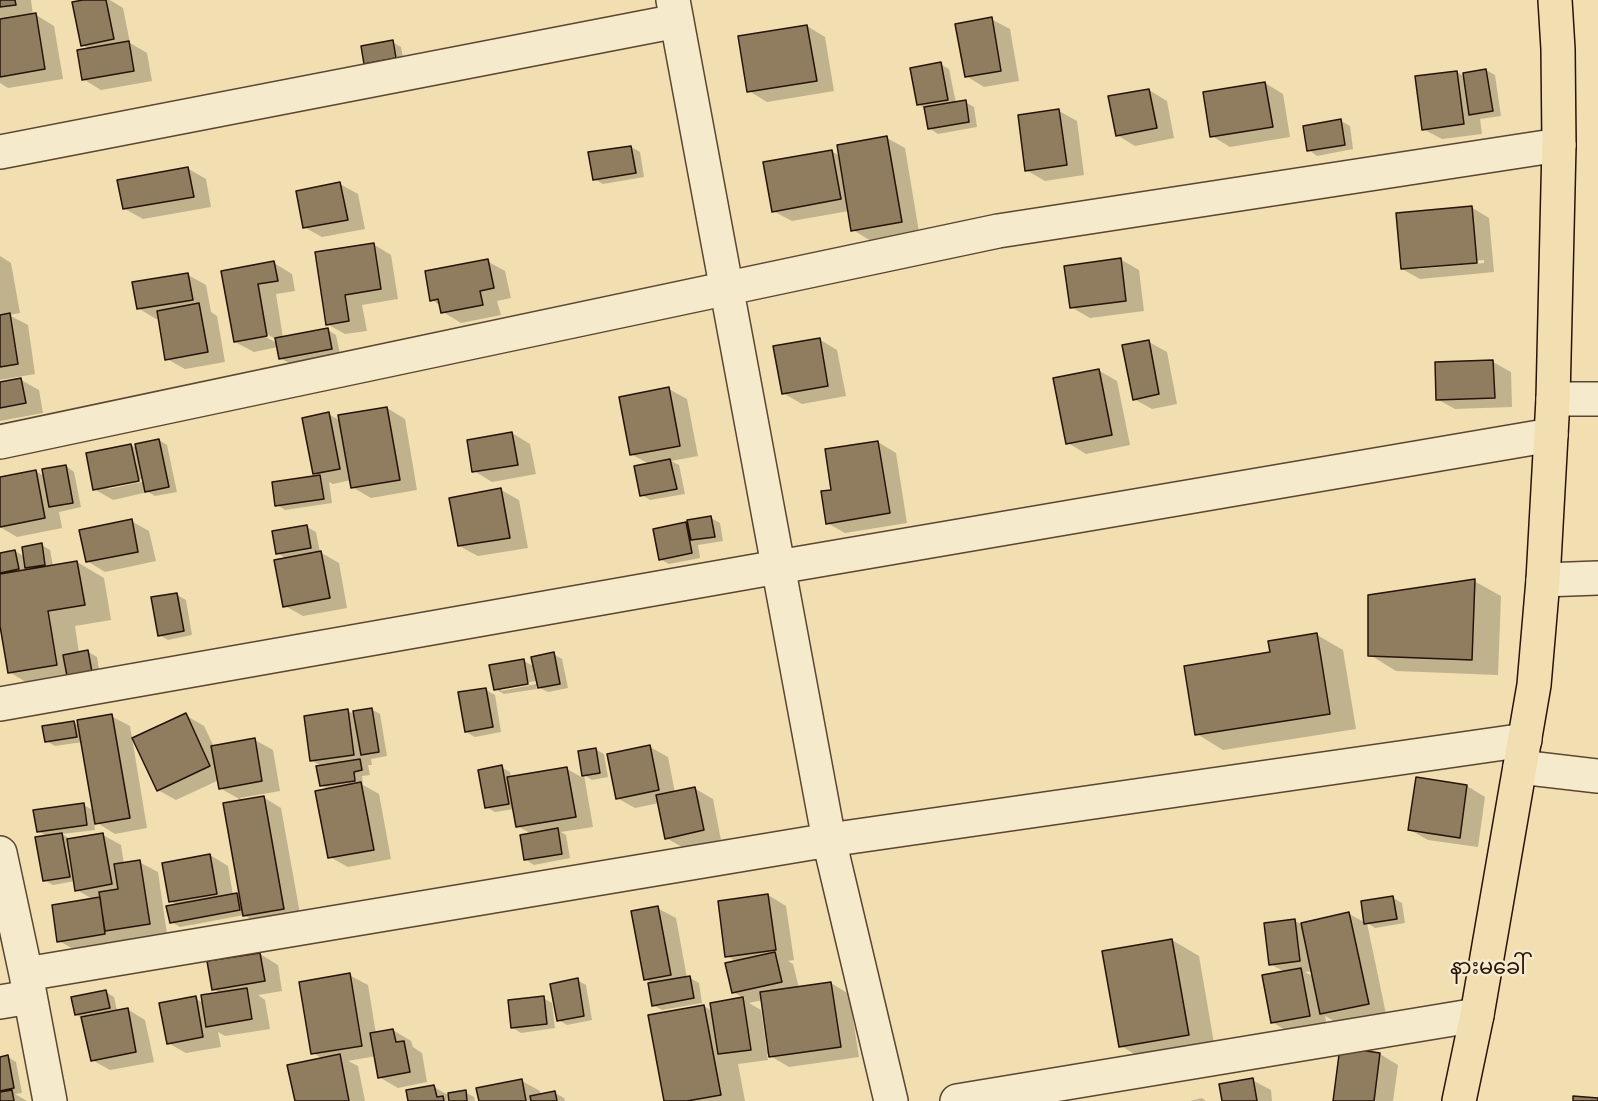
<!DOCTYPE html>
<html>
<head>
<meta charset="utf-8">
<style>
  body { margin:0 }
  canvas { display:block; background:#f1deb1 }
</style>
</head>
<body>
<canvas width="1598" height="1101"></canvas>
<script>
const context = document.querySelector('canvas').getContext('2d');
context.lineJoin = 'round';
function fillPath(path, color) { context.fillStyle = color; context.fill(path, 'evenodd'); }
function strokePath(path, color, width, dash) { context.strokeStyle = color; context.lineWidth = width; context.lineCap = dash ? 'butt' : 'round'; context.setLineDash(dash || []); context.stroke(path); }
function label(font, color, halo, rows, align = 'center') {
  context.font = font + ' "IM FELL French Canon","Noto Sans Myanmar",serif'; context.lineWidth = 5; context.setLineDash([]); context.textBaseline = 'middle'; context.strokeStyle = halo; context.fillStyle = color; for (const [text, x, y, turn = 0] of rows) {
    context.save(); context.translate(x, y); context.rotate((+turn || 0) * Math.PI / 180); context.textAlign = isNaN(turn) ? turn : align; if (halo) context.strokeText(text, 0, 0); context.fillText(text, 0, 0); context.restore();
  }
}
const shadow = new Path2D(`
  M0,0H31L33,15H36L54,26L63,79L8,88L0,83V21L3,20L0,18Z
  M91,0H110L123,8L130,43L147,53L152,81L101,90L83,79L90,49L82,45Z
  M991,19L1010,29L1019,81L984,87L966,76Z
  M807,26L825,37L834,91L767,102L749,91Z
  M392,42L401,47L404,62L374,68L366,63Z
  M940,64L949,69L956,103L965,102L974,107L977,127L938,134L929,128L925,109L918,104Z
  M1486,70L1495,75L1501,116L1480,119L1482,134L1442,139L1423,129L1457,72L1465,77Z
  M1265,83L1283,94L1290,137L1230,147L1212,136Z
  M1149,90L1167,101L1174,138L1135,146L1117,135Z
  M1059,111L1077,121L1084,175L1045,181L1026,170Z
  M1341,121L1350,126L1353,149L1317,156L1309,150Z
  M887,138L905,148L919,232L871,241L853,230L849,211L792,221L773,211L831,151L840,156Z
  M631,147L640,152L644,177L603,184L594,179Z
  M187,168L206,179L211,207L143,219L125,209Z
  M340,184L358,194L365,229L322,237L304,227Z
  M1471,207L1489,218L1494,272L1420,279L1402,269ZM1484,260V263L1417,269V266Z
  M373,244L391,255L398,299L362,305L367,331L345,334L327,324Z
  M0,256L11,263L20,313L9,315L28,325L35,374L0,380Z
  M1120,259L1139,270L1144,311L1090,318L1071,307Z
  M487,261L505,271L511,298L497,301L501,315L461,323L443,312L441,306L432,300Z
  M274,263L292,274L295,291L276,294L283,338L328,330L336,335L340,354L289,363L280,358L278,347L254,352L235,342L223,272ZM262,331L277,340V343L260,334Z
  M188,275L206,285L211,312L217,316L225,362L185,369L167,359L160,318L156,319L138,308Z
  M819,339L837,350L846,396L802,404L783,393Z
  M1149,342L1167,352L1177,404L1152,409L1134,399Z
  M1493,362L1511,372L1512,407L1455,409L1437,399Z
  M1098,370L1117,381L1130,445L1086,454L1068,443Z
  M21,380L39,390L43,413L0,421V383Z
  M669,389L687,399L698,456L671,461L679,465L685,494L650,500L642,495L649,464L631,454Z
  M387,408L405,419L417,490L371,498L352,487L351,480L333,484L329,482L332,503L285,510L277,505L320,476L314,473L328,414L341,421Z
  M512,433L530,444L536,474L492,482L474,471Z
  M159,440L167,445L177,492L155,496L148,492L113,500L94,489L131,445L138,449ZM146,478V481L108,489V486Z
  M878,442L896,453L907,523L845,533L827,523L833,491Z
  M66,466L74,472L81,507L59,512L62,528L17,537L0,527V478L36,471L45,477Z
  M501,490L519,500L528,548L478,556L459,546Z
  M711,518L720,523L723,541L698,545L700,558L669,564L660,559L655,530Z
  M131,521L149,531L156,561L105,572L87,561Z
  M307,527L316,532L320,552L339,563L347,608L303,616L285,606L287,559L277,553Z
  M42,545L50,550L53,566L77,562L104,578L111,620L75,626L79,653L88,652L97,657L100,676L36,688L9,672L0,617V554L15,551L25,557Z
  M1474,581L1501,596L1498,675L1396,671L1370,655Z
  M177,595L186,600L192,635L168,640L159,635Z
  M1317,635L1343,650L1356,729L1223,750L1197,734Z
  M553,654L562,659L568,688L548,692L536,686L537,689L504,694L495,689L524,661L535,667ZM536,681V684L501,691V688Z
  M486,690L495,695L501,732L475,737L466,732Z
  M371,709L380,714L387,756L371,759L372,765H368L370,775L362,776L363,785L379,794L391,859L348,867L330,857L329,790L321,785L322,766L312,761L348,711L355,715Z
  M185,715L204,726L214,747L255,740L273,750L280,791L240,798L241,800L220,788L219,780L176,800L158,790Z
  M111,716L130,726L147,828L115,834L94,821L95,830L62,834L71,839L103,835L121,845L124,864L139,862L158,872L167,934L77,951L59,941L94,900L77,890L75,881L53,885L44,880L48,837L38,831L83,805L95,811L83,742L55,746L46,741L74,723L80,726Z
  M650,747L668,757L675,793L694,788L713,799L721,840L684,848L666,838L659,803L635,808L617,798Z
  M595,749L604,754L608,777L592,780L584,775L593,827L561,832L566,835L570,858L534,865L526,860L532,834L517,826L514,809L495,812L486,807L501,767L510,772L511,778L567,769L583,778L579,752Z
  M1467,786L1485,797L1478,847L1428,840L1410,830Z
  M263,797L281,808L301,919L263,926L244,915L180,927L171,922L177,905L170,901L210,855L228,866L233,895L236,894L241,897Z
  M768,895L786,906L794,960L788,961L793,964L799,988L831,983L849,994L859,1057L789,1067L767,1054L768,1060L738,1064L745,1101H666L704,1006L713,1012L712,1004L745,999L733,992L737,962L727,956ZM763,1000L770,1049L767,1050L761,1010L749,1003Z
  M1393,898L1402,903L1405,923L1375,928L1367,923L1386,1014L1340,1024L1325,1016L1327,1026L1290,1033L1272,1022L1285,972L1270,964L1295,921L1301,924L1349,914L1366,923ZM1313,971L1314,977L1305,972Z
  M657,908L676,918L687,978H690L699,983L702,1003L662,1010L653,1005L654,984L645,979Z
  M1172,940L1199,956L1215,1049L1148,1062L1121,1046Z
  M260,954L278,965L282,991L258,995L265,1000L270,1029L225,1036L218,1032L221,1047L186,1053L168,1043L195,998L203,1003L220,993L213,989Z
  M349,975L368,985L376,1034L393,1030L411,1041L413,1047L422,1053L427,1082L398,1088L379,1077L376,1056L348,1061L358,1066L365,1101H296L323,1059L313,1053Z
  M577,980L586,985L592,1020L567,1025L558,1020Z
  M106,992L114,997L117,1011L127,1009L145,1020L154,1062L110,1070L92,1060L83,1019L76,1014Z
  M543,998L552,1003L555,1028L521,1033L513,1028Z
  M1380,1054L1398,1065L1393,1101H1334Z
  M8,1057L16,1062L22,1093L15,1094L27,1101H0V1058Z
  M1252,1080L1271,1090L1272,1101H1223Z
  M522,1081L540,1091L541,1096L555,1093L564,1098L565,1101H480Z
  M434,1087L448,1095L465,1092L474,1097L475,1101H409Z
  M1202,1098L1206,1101H1190Z`);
const building = new Path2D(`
  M0,0H15L16,5L0,7Z
  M83,0H106L114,39L81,46L72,2Z
  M36,13L45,69L0,77V19Z
  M992,17L1001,71L965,77L955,24Z
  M807,25L817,81L747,92L738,36Z
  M393,40L396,58L364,64L361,46Z
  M129,41L134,71L82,80L77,50Z
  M941,62L948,100L917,105L910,68Z
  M1486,69L1493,111L1469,115L1463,73Z
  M1457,71L1464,124L1422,130L1415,76Z
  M1265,82L1273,127L1210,137L1203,92Z
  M1149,89L1157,128L1116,136L1108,96Z
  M966,100L969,122L928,129L924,107Z
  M1059,109L1067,165L1025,171L1018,115Z
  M1341,119L1345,145L1307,151L1303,126Z
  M887,136L902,222L851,231L837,145Z
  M631,146L636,173L593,180L588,152Z
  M832,150L841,199L772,212L763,162Z
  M188,167L194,197L123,209L117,180Z
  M340,182L348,220L303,228L296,191Z
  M1472,206L1477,263L1401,269L1396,213Z
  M374,243L381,289L345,295L349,321L326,325L315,252Z
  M1121,258L1126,301L1070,308L1064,266Z
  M488,259L494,288L480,291L483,305L441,313L438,299L430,301L425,271Z
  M274,261L278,281L258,284L267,336L234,342L221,271Z
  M188,273L193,300L137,309L132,282Z
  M199,303L208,352L165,360L157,311Z
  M10,313L18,364L0,367V315Z
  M328,328L332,349L279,359L275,338Z
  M820,338L828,386L782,394L773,346Z
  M1149,340L1159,394L1133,400L1122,345Z
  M1493,360L1495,398L1436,400L1435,362Z
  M1099,369L1112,435L1066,444L1053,378Z
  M21,378L26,403L0,408V382Z
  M669,387L680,446L630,455L619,397Z
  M387,407L400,480L351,488L338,415Z
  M329,412L340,469L313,474L302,418Z
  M512,432L518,465L472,472L467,440Z
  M159,439L169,487L145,492L135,444Z
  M878,441L890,513L826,524L821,491L831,490L825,449Z
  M131,444L139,481L93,490L86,453Z
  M670,459L677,489L640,496L634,466Z
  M66,465L73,503L49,507L42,469Z
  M36,470L45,518L0,527V477Z
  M320,475L324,499L275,506L272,482Z
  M501,488L510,538L458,546L449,498Z
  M711,516L715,537L691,540L687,520Z
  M132,519L138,552L86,562L79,530Z
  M686,522L692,553L659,560L653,529Z
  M307,525L311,548L276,554L272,531Z
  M42,543L45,565L25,568L22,547Z
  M15,550L19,569L0,573V553Z
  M321,551L330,598L283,607L274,560Z
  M77,561L85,605L48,611L57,665L8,673L0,626V574Z
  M1475,579L1472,660L1368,656V595Z
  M177,593L184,631L158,636L151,597Z
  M1317,633L1330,714L1195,735L1184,666L1270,652L1268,641Z
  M88,650L92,672L67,676L63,655Z
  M554,652L560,684L538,688L531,657Z
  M524,659L528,684L494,690L489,665Z
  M486,688L493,727L465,732L458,692Z
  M372,708L379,752L361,755L353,711Z
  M348,709L354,755L310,761L304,716Z
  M186,713L210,766L157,791L132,738Z
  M112,714L130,818L95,824L77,720Z
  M74,721L77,737L45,742L42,726Z
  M255,738L262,781L219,789L211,746Z
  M650,745L659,790L616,799L607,754Z
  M596,748L600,773L582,776L578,751Z
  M360,759L362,770L354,772L355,781L320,786L316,766Z
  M502,765L509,804L485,808L478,770Z
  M567,767L576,817L516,827L507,777Z
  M1416,777L1467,785L1460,838L1408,830Z
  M361,782L374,850L328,858L315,791Z
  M695,787L704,830L665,839L656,795Z
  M264,796L284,909L243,916L223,803Z
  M84,803L87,825L37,832L33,810Z
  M558,828L562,854L524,860L520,835Z
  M62,833L70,877L43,881L35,837Z
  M103,833L112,884L75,891L67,839Z
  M210,854L217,894L169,902L162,863Z
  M140,860L150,924L105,931L99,892L118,889L114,864Z
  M237,893L240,910L170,923L166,906Z
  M768,894L776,950L725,957L718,901Z
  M1393,896L1397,919L1364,924L1361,901Z
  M100,897L105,934L57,942L52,905Z
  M658,906L671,975L644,980L631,911Z
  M1349,912L1369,1004L1320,1014L1301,923Z
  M1295,919L1300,961L1269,965L1264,923Z
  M1172,939L1189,1035L1119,1047L1102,951Z
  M775,952L782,982L732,993L725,963Z
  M260,953L265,981L212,990L207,961Z
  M1301,968L1310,1016L1271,1023L1262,975Z
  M350,973L362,1046L311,1054L299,982Z
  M690,976L694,998L652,1006L648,983Z
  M578,978L584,1016L557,1021L550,984Z
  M831,982L841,1047L769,1057L760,992Z
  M247,988L252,1019L206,1027L201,995Z
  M106,990L110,1008L75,1015L71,997Z
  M196,996L203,1037L167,1044L159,1003Z
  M544,996L547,1024L511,1028L508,1000Z
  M743,997L751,1050L718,1054L710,1003Z
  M704,1005L721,1095L687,1101H664L648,1015Z
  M128,1008L136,1052L91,1061L81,1017Z
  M393,1029L396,1042L404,1041L410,1072L378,1078L370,1033Z
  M1340,1047L1380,1053L1374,1101H1333Z
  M340,1054L349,1101H295L287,1065Z
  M8,1055L14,1088L0,1091V1057Z
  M1253,1078L1257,1101H1222L1219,1084Z
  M522,1079L526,1101H479L476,1088Z
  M434,1085L437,1097L443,1096L444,1101H408L406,1090Z
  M12,1090L14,1101H0V1092Z
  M466,1090L467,1101H449L448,1093Z
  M555,1091L557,1101H531L530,1096Z
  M1573,1096L1598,1098V1101H1573Z`);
const street = new Path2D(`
  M673,0L829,840L891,1101
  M0,152L677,21
  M1553,399H1598
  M0,442L998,231L1559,145
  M1543,580L1598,578
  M0,704L778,567L1551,435
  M1520,767L1598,776
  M0,853L26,974L50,1101
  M26,974L829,840L1525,740
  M0,1002L30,997
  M957,1101L1477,1015`);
const primary = new Path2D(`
  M1459,1101L1477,1015L1534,685L1543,580L1553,399L1559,145L1558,49L1555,0`);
const quarterNames = [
  ["နားမခေါ်",1488,969]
];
fillPath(shadow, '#0003');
fillPath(building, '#907d60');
strokePath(building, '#271308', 1.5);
strokePath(street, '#5a4632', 36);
strokePath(primary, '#271308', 36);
strokePath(street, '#f6eacc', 33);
strokePath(primary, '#f1deb1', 33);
label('21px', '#271308', '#f6eacc', quarterNames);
</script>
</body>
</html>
